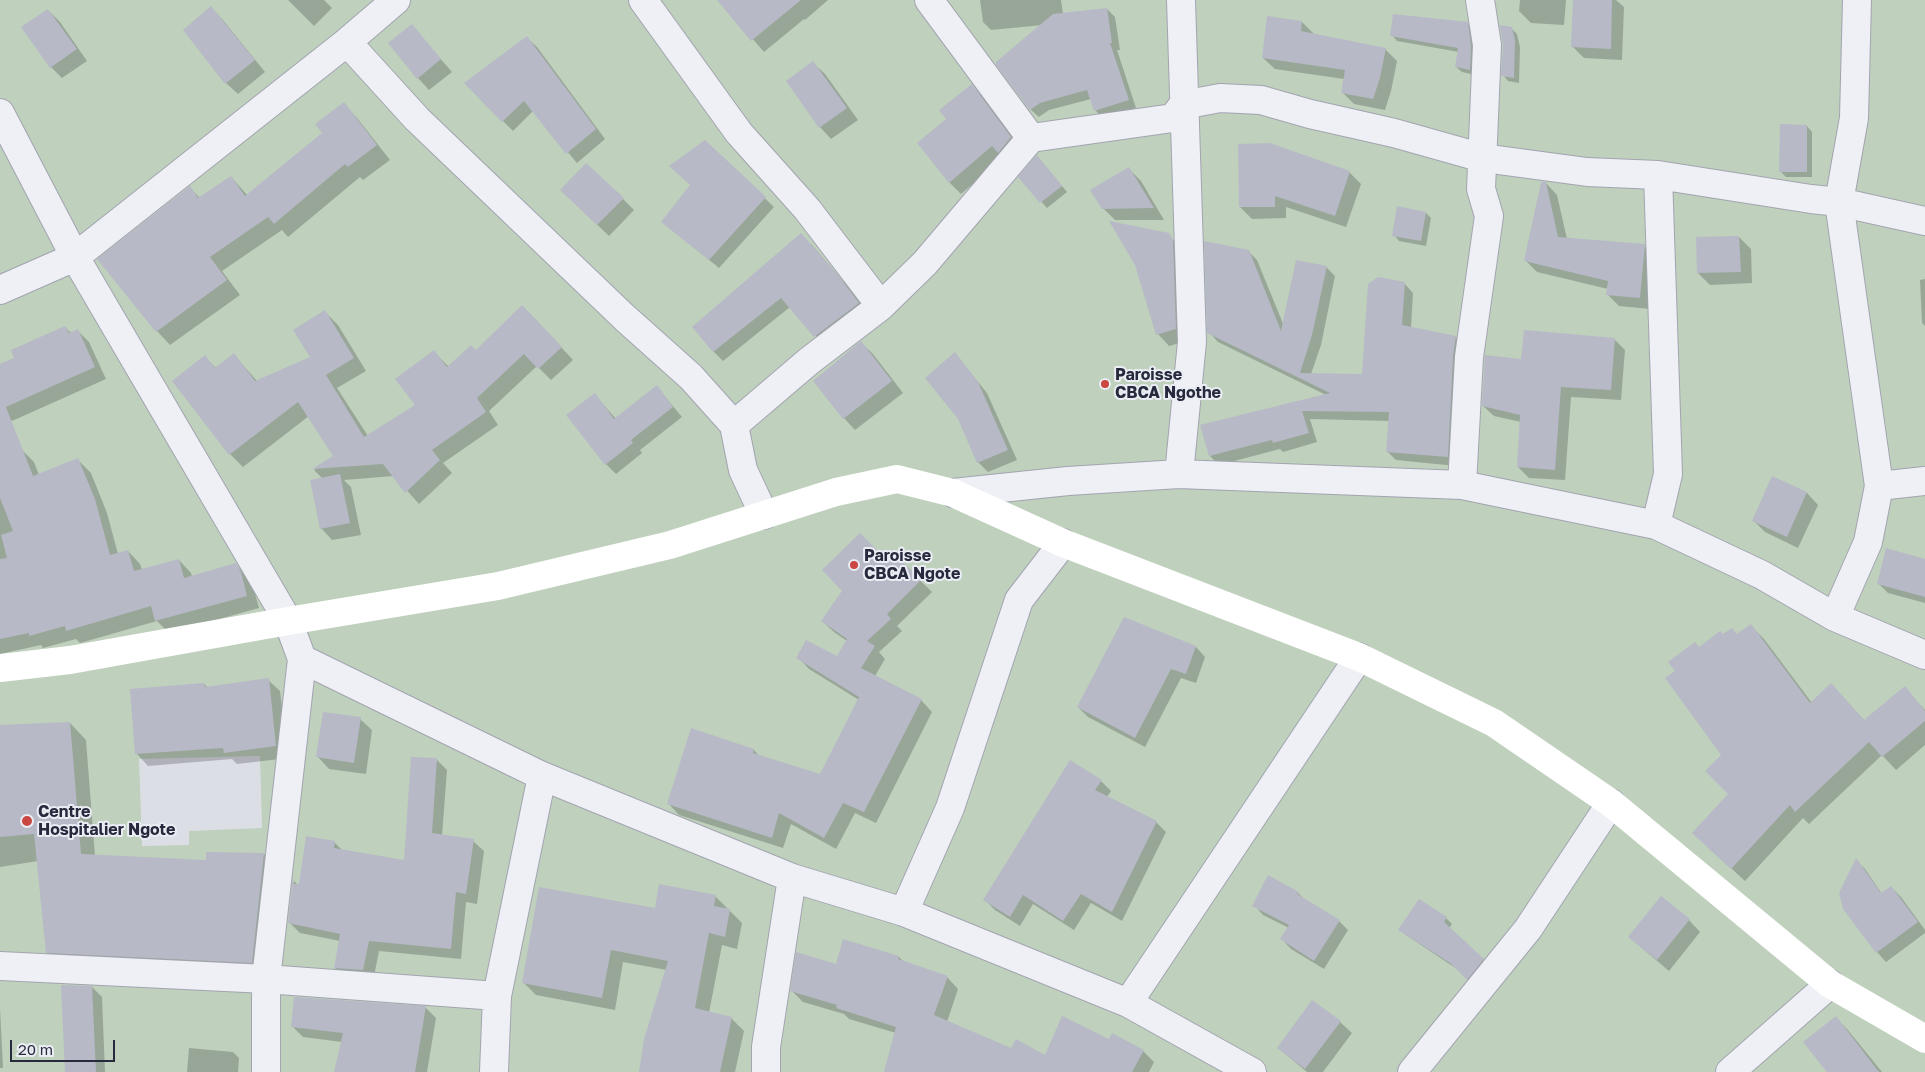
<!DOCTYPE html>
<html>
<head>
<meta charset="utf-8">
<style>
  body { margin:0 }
  #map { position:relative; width:1925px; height:1072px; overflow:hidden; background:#dcdee6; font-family:"Golos Text",sans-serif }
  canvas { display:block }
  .scale { position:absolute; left:10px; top:1040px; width:105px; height:22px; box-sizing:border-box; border:2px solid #262a3c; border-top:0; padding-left:6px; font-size:15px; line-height:18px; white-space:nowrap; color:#262a3c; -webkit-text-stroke:4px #ebedf4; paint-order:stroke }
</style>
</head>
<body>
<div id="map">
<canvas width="1925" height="1072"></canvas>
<div class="scale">20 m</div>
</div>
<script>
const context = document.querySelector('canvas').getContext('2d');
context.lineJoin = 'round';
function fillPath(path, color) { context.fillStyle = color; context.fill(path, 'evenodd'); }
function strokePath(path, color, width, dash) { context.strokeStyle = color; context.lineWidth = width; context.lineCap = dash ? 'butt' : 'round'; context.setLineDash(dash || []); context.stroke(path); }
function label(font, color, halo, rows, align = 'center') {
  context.font = font + ' "Golos Text",sans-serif'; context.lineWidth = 4; context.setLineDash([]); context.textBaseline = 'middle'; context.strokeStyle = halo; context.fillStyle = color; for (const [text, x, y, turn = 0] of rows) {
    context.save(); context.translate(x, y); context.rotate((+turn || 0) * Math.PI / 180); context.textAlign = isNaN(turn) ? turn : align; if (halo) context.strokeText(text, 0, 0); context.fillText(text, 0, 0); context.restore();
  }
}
const green = new Path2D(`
  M0,0H1925V1072H0ZM260,756L262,828L189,831V845L142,846L139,759Z`);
const shadow = new Path2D(`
  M288,0H324L332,8L314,26Z
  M719,0H828L805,20L804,19L764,52Z
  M980,0H1061L1063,14L1107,9L1115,17L1120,50H1117L1136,108L1103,118L1095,110L1091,99L1049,110L1039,117L1031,110L998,64L1043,25L991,30L983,22Z
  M1520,0H1566L1564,25L1531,23L1519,11Z
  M1574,0H1616L1624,7L1622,60L1584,58L1572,46Z
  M211,8L223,20L265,72L238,94L226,83Z
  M48,10L60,22L87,61L62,78L51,67Z
  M1302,22L1314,34L1385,49L1397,61L1391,91L1385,110L1354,104L1342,92L1344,79L1275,69L1263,58Z
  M1467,23L1473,29L1476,75L1462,72L1456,67L1459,52L1397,41L1392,35Z
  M412,26L452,72L429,90L418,78Z
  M1511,28L1517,34L1520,47L1519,83L1508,81L1503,75Z
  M527,38L537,47L605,139L577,163L533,111L513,131L466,84Z
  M813,63L825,74L858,120L831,139L820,127Z
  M972,86L983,97L1022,150L1004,157L961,194L949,182L948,120Z
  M344,104L357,118L390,160L363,180L360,177L288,237L282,230L222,271L240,295L170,345L157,331L190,188L200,198L231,177L248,196L324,133Z
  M1807,126L1812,132V177H1786L1780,171Z
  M705,142L774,207L719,268L663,222L692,185Z
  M1042,162L1067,192L1047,208L1020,177Z
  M1129,169L1141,181L1164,220H1115L1103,208Z
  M1349,172L1361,184L1346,227L1286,207V218L1252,219L1240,207Z
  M1546,183L1557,195L1567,239L1644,246L1655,257L1650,309L1619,306L1608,295V289L1537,272L1526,261Z
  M561,190L623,199L634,210L609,236Z
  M1426,213L1431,218L1426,246L1399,241L1394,235Z
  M1168,235L1180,247L1187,341L1169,346L1158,334L1137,265Z
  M1739,237L1751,249L1752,283L1710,285L1698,273Z
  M811,244L847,286L868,313L825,346L790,307L723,361L713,351Z
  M1248,251L1257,260L1284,326L1326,267L1335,276L1321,345L1311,374L1363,376L1404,283L1413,293L1411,328L1456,337L1465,346L1456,466L1396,460L1387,451L1389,421L1310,419L1317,442L1283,452L1280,449L1219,465L1210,456L1326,395L1218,342L1209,332Z
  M1925,279V326L1922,323L1920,280Z
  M325,312L338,325L366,371L337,388L368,436L417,405L434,352L449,367L535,319L573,360L551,380L537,366L489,411L498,425L443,463L452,473L419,504L394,476L344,480L351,487L361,535L332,540L321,528L323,479L314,470L335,457L309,416L243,467L230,454L174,381L205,357L216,368L234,355L257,381L312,358Z
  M65,327L71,333L77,330L89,342L106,379L12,421L0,410V365L15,358Z
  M1614,339L1625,350L1621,400L1571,397L1565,480L1529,478L1518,467L1521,422L1494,416L1483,406L1522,361Z
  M861,343L873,354L903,393L855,430L844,418L814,381Z
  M955,354L987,393L1017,460L988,472L978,462L959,419Z
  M657,387L682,417L640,450L642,453L616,474L606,464L568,416L595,395L616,419Z
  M21,449L34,462L39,475L78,460L91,473L107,513L118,554L128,551L140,564L142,570L179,560L191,573L192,577L236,565L249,578L253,586L259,608L169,633L157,621L80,643L76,639L43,648L41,645L0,654V458Z
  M1773,477L1807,493L1818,505L1798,548L1765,532L1753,520Z
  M896,557L932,592L897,626L902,631L879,652L885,659L875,676L921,700L932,712L876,823L855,813L836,849L791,824L783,848L679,815L668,803L692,729L754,750L759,756L820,775L859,700L809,669L798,657H838L847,641L834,632L822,621Z
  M1925,560V603L1888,593L1878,583Z
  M1751,626L1764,639L1812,703L1831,685L1865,721L1904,688L1925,710V745L1896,770L1882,755L1809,824L1803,818L1745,881L1707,846L1730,794L1723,755L1676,671L1699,648L1723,636L1738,635Z
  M1196,647L1205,657L1196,683L1181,678L1145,747L1088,717L1078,707Z
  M268,680L280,691L288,758L237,764L232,759L148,766L137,754L204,684L208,688Z
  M360,719L372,730L366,774L329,769L318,757Z
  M70,723L86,740L95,856L207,862V853L264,854L280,870L268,979L64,969L47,952L38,861L0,867V726Z
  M437,760L447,770L442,836L473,841L484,851L477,904L466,902L461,959L379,951L373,981L345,978L335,968L340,941L300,933L289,922L294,881L298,885L334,842L342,850L405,861Z
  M1101,781L1111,791L1107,797L1156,822L1166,832L1122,921L1091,903L1074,930L1033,904L1020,926L995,910L985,900Z
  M1856,860L1865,869L1882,894L1891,887L1901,897L1925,930V933L1886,962L1877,952Z
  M1298,893L1306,901L1339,921L1348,930L1324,969L1291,949L1282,939L1289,928L1263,915L1254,905Z
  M715,896L742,923L737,949L722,945L709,1013L731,1018L744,1031L735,1072H641L667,970L623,962L615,1010L536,995L523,982L656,910Z
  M1419,900L1446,918L1452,924L1449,928L1489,965L1473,984L1457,969L1406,935L1400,930Z
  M1689,920L1700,932L1669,971L1629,937Z
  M899,957L904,962L947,977L958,989L947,1022L1011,1049L1045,1057L1110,1040L1143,1051L1154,1062L1149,1072H885L896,1033L849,1019L844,1014L803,1002L792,991L837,966Z
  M92,987L102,997L105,1072H66Z
  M0,1008L3,1068H0Z
  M426,1008L436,1018L427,1072H338L342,1042L303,1037L292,1026Z
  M1836,1018L1847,1029L1882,1072H1829Z
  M1340,1022L1352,1033L1323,1072H1307L1278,1048Z
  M189,1048L233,1052L239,1058L238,1072H187Z`);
const building = new Path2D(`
  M717,0H801L751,41Z
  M1573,0H1612L1611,49L1571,47Z
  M211,6L255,60L225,84L183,30Z
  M1107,8L1112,43H1110L1129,100L1094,111L1087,90L1040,103L1030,110L996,65V62L1053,14Z
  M48,9L77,49L50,68L21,27Z
  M1393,14L1468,22L1471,46L1470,70L1455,67L1458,48L1390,36Z
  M1267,16L1302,21L1301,31L1386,48L1380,78L1373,99L1341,93L1345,70L1262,58Z
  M412,24L441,59L417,79L388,43Z
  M1500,25L1512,27L1515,41L1514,78L1501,76L1503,45Z
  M527,36L596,129L566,154L524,101L502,122L464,83Z
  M813,61L847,108L819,128L786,81Z
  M972,84L1011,137L998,153L992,146L949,183L917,143L946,119L939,110Z
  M344,102L377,145L348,167L345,164L274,224L268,217L210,257L227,280L156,332L97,259L190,186L198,198L231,176L245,196L322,133L315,124Z
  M1780,124L1807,125V172H1779Z
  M705,140L766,197L709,260L661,222L690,185L669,166Z
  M1270,143L1350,171L1335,216L1275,196V207H1239L1238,144Z
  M1037,155L1062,186L1040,203L1018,177Z
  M586,163L624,198L597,225L560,190Z
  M1129,167L1154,208L1102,209L1090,190Z
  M1541,182H1546L1558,237L1645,244L1640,298L1606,295L1608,281L1524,261Z
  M1397,206L1426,212L1421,241L1392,236Z
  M1109,221L1169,233L1173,240L1176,329L1156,335L1135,265Z
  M801,233L837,274L859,303L814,337L781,298L713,352L692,327Z
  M1739,236L1741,272L1697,273L1696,237Z
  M1204,241L1249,250L1281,331L1296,260L1327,266L1312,335L1300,373L1362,374L1368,284L1378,277L1405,282L1402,325L1456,336L1453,356L1448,457L1386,452L1389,412L1302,411L1309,433L1273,443L1272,440L1209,456L1200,425L1330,393L1207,333Z
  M522,305L562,347L538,369L524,354L477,398L486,412L432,450L440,460L405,493L383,464L312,469L333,456L298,402L229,455L172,381L205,355L215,368L234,353L255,381L310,357L293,330L325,310L354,358L326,375L364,437L415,405L395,379L434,350L447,367L471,345L476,350Z
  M65,326L69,333L78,329L95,367L6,407L33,476L78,458L95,499L110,555L128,550L134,571L179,559L184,578L236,563L241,572L247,596L155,621L151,606L66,631L65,626L29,636V633L0,639V559L7,558L1,535L13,531L0,498V364L14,358L11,350Z
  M1524,330L1615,338L1611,390L1561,387L1555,470L1517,467L1520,415L1482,406L1485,355L1521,359Z
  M861,341L892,381L843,419L813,381Z
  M955,352L978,382L1008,450L977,463L958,419L925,378Z
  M657,385L673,407L631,440L633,443L605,465L566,415L595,393L614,419Z
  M340,474L350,523L320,529L310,480Z
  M1772,476L1807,492L1787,537L1752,521Z
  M860,533L889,562L896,555L921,580L887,614L891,619L867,641L875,646L861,668L922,699L864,812L843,803L824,838L779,813L772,838L667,804L691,728L754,749L753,753L820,774L859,697L796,658L806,640L837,656L847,639L821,621L842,591L822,570Z
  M1886,548L1925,559V597L1877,584Z
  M1124,617L1196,646L1186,674L1171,669L1135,738L1077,707Z
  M1751,624L1810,703L1831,683L1864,720L1905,686L1925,711V721L1882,757L1869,742L1795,812L1790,805L1731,869L1692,833L1728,794L1705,771L1721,755L1665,678L1675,671L1668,662L1695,642L1699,647L1720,631L1723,634L1732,628L1737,634Z
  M269,678L276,746L224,753L223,748L135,754L130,689L204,683L205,687Z
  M323,712L361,717L354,763L316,757Z
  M70,722L81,854L206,860V852L264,853L252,963L46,953L34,834L0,837V725Z
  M411,757L437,758L432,833L474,839L466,894L456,892L451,949L369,941L363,970L334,968L340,934L288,923L293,878L294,884H299L306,836L335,841L334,848L404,860Z
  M1070,760L1102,780L1095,790L1157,821L1112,912L1081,894L1063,921L1023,895L1010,917L983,900Z
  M1856,858L1881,893L1891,886L1918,922L1876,953L1843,909L1839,893Z
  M1268,875L1299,892L1297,894L1340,920L1314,961L1280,939L1289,925L1252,906Z
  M659,884L716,895L714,906L730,909L725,937L709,933L695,1008L732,1017L720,1072H639L644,1039L668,961L611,950L602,998L522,983L539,887L655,908Z
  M1661,896L1690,919L1657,960L1628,937Z
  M1419,899L1447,917L1444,922L1484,959L1467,980L1450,963L1398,930Z
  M843,939L899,956L898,959L948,976L934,1015L1011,1048L1016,1039L1045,1055L1062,1016L1109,1039L1112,1033L1144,1050L1132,1072H884L896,1027L836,1008L837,1005L790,991L796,952L836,964Z
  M61,985L92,986L96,1072H65Z
  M294,997L426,1006L415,1072H334L343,1033L291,1027Z
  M1312,1000L1341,1021L1305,1069L1277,1048Z
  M1836,1016L1879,1072H1827L1803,1042Z`);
const street = new Path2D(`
  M643,0L739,133L807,209L881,306
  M929,0L1031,138
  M347,42L417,119L625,318L691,377L734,425L743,470L764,515
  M0,113L75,257L288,621L302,659L542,776L792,878L904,912L1128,1003L1252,1072
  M0,290L75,257L347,42L396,0
  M734,425L809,361L881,306L925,263L1031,138L1173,118L1183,105L1220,98L1261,100L1310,114L1394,133L1483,158L1587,172L1658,175L1811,199L1839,202L1925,221
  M1179,474L1192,342L1181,0
  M1462,485L1469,357L1489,216L1481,189L1487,45L1480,0
  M1879,486L1925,481
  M953,493L1068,481L1179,474L1462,485L1656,525L1762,575L1835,617L1925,655
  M1656,525L1668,474L1658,175
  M1835,617L1868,542L1879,486L1839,202L1854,118L1857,0
  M904,912L950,808L1019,600L1063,543
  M0,966L266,979L497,996
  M1128,1003L1359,657
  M266,1072V979L302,659
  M494,1072L497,996L542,776
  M766,1072V1047L792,878
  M1412,1072L1528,929L1611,803
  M1730,1072L1830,984`);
const secondary = new Path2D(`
  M0,668L70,660L288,621L498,586L670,545L836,492L897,479L953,493L1063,543L1359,657L1494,723L1611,803L1830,984L1925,1039`);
const markers = [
  [1105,384,5,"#cb4741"],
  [854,565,5,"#cb4741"],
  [27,821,6,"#cb4741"]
];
const poiNames = [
  ["Paroisse",1115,375],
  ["CBCA Ngothe",1115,393],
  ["Paroisse",864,556],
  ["CBCA Ngote",864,574],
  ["Centre",38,812],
  ["Hospitalier Ngote",38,830]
];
fillPath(green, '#bfd0bd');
fillPath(shadow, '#0003');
fillPath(building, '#b7b9c6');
strokePath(street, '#a2a4b0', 30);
strokePath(street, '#eff0f5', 28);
strokePath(secondary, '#fff', 28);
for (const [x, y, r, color] of markers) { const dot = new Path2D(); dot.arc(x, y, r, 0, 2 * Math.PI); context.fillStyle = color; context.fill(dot); strokePath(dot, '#ebedf4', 2); }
label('bold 16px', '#262a3c', '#ebedf4', poiNames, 'left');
</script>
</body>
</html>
